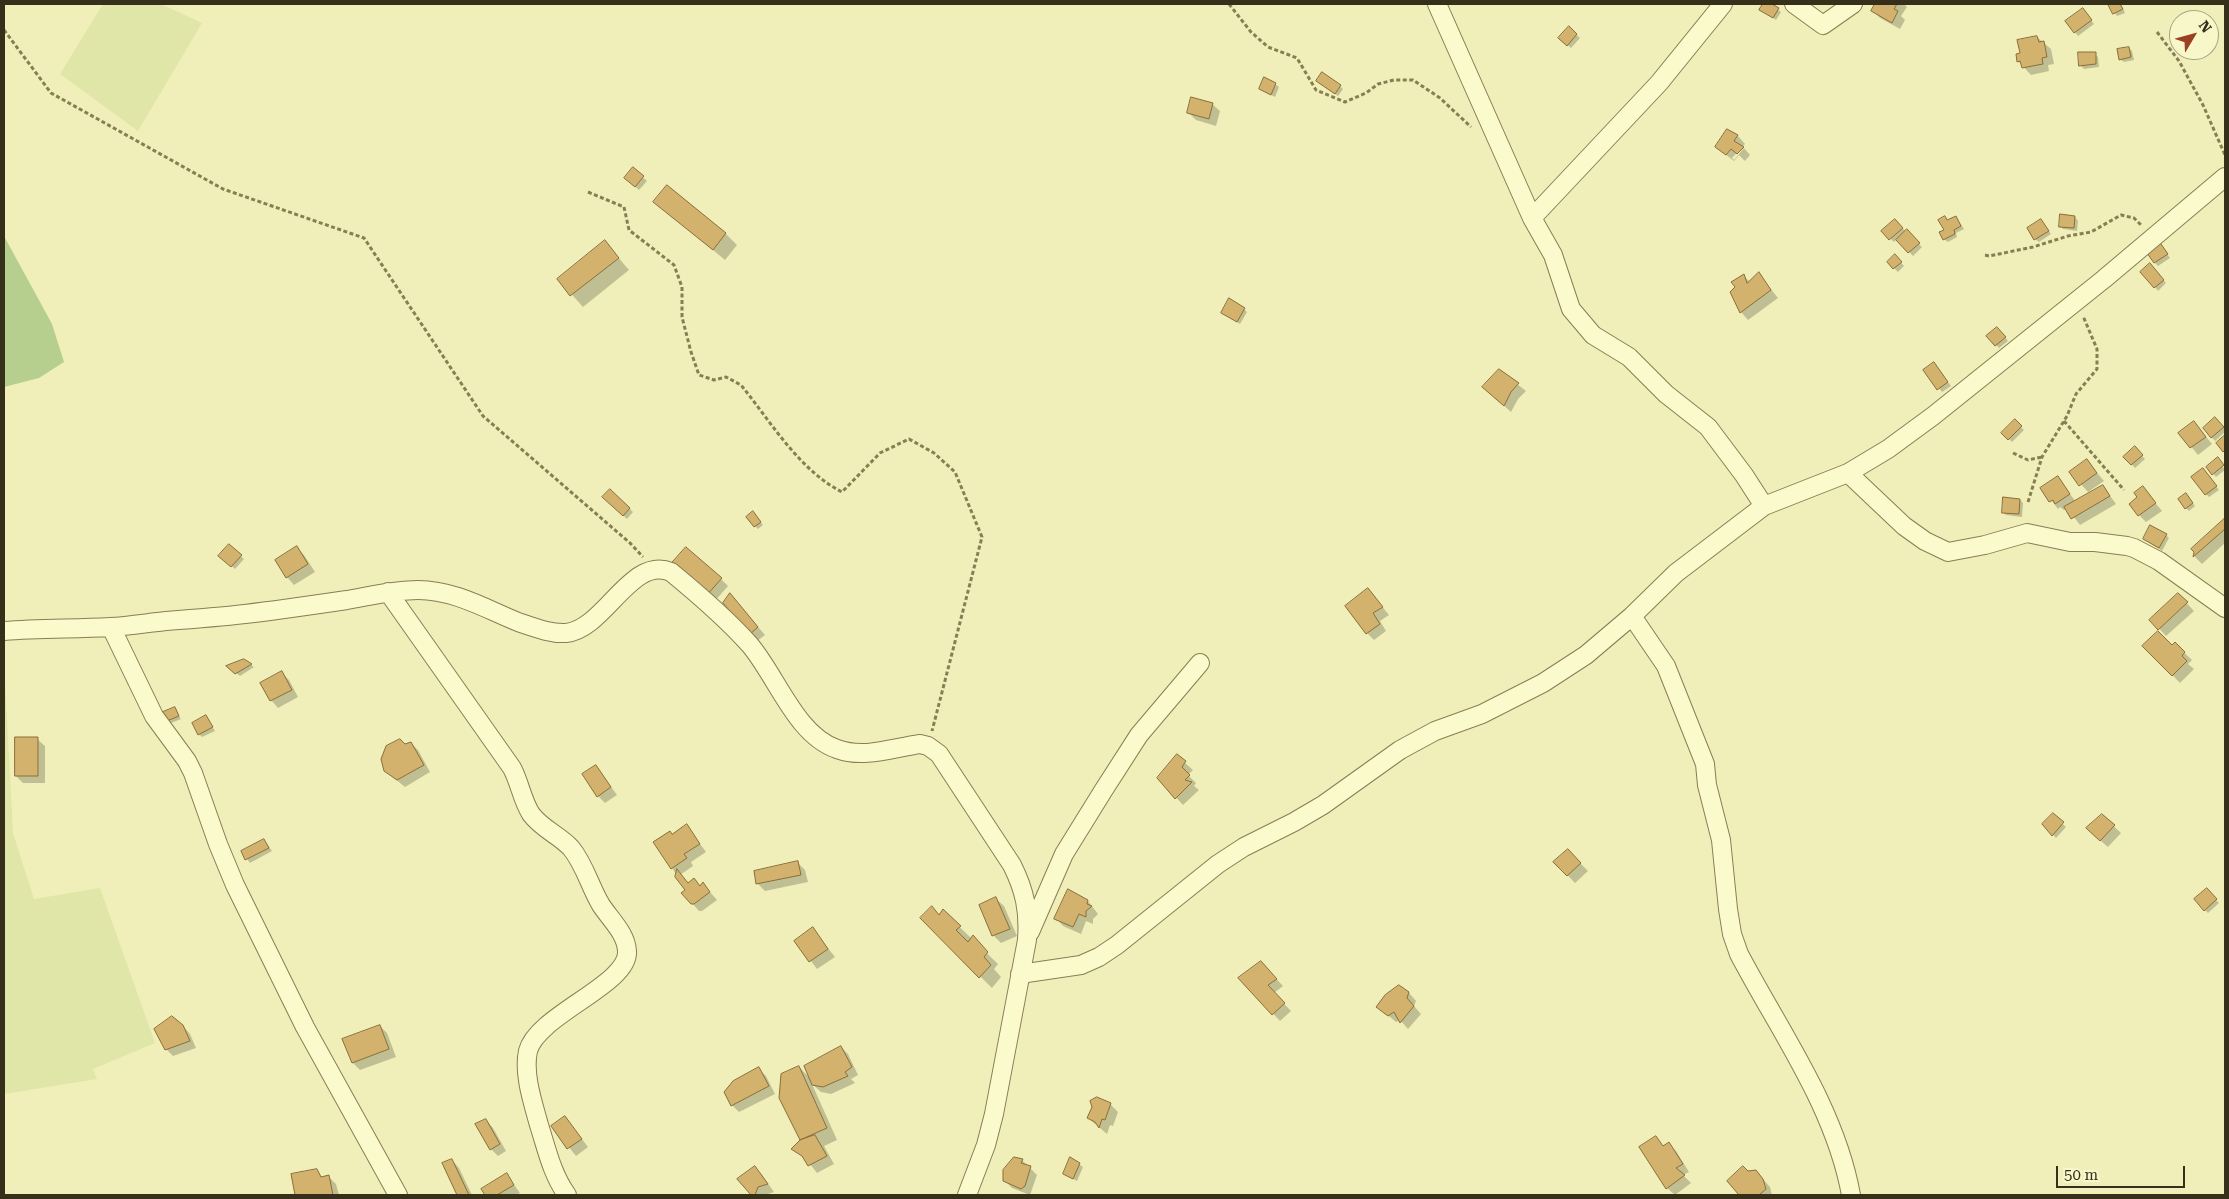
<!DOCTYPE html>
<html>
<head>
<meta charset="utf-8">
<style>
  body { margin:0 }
  #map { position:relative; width:2229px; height:1199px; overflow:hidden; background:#f0efba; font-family:"Roboto Serif",serif }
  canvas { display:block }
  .frame { position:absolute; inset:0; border:5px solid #362f1a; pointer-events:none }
  .north { position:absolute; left:2169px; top:10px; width:50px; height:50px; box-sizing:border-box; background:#f7f7ca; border:1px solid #aaa784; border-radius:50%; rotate:53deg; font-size:14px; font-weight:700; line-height:20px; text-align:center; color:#362f1a }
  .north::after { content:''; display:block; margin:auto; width:18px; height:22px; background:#9b4020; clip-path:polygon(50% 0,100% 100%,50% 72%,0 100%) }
  .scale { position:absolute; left:2056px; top:1166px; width:129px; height:22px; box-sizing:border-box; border:2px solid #362f1a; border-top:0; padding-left:6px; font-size:15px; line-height:18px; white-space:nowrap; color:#362f1a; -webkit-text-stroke:4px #f7f7ca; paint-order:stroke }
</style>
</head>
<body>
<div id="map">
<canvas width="2229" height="1199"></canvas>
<div class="frame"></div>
<div class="north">N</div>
<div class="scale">50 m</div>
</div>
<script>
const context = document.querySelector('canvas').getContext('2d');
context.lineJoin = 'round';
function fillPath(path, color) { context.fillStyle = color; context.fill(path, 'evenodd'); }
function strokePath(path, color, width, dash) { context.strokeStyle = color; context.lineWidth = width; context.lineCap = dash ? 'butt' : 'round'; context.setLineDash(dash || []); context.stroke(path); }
const farmland = new Path2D(`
  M103,4H161L202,23L138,131L60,74Z
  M4,663L13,833L34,899L100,888L155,1043L93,1069L97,1079L4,1094Z`);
const green = new Path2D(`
  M4,236L52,324L64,362L39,378L4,387Z`);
const shadow = new Path2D(`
  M1764,4H1770L1781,12L1776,20L1761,9Z
  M1877,4H1904L1907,7L1901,16L1905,20L1900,29L1880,18L1873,11Z
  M2109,4H2121L2125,13L2117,16Z
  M2086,13L2094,24L2078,36L2067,21Z
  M1569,28L1580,38L1571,48L1560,38Z
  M2037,37L2051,49L2054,64L2048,65L2049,71L2031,75L2018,61L2021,54Z
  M2129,48L2132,51L2134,60L2124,62L2120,59Z
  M2095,54L2098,57L2099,67L2084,69L2080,65Z
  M1275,84L1279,87L1275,97L1260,89Z
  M1321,84L1340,86L1343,89L1338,96Z
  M1212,104L1220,111L1216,126L1196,120L1189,113Z
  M1727,131L1738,136L1745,144L1732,158L1734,160L1744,148L1750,155L1745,161L1739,155L1734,161L1716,147Z
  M633,169L647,181L639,190L629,181Z
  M655,202L726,234L737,245L725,260Z
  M1944,217L1948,221L1956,217L1964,229L1956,233L1957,237L1948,242L1944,239Z
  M2075,217L2078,221L2077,231L2063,229L2060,226Z
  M1895,221L1922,247L1913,256L1897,239L1894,242L1883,231Z
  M2044,224L2051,234L2039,242L2035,239Z
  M605,242L629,270L583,307L558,279Z
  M2164,249L2170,258L2158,266L2155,263Z
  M1895,256L1904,266L1898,272L1888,262Z
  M2153,268L2166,283L2158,291L2155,287Z
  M1759,274L1778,298L1748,320L1741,312L1731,292L1737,287L1743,275L1750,282Z
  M1244,309L1247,312L1240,324L1222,312Z
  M2001,332L2008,341L1999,348L1988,336Z
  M1937,367L1951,386L1942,392L1924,370Z
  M1499,370L1526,391L1518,399L1511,412L1491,394Z
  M2215,419L2225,429V432L2215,441L2204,428Z
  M2015,421L2024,430L2012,442L2003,433Z
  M2194,422L2212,444L2198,455L2180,433Z
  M2135,448L2145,459L2135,468L2125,457Z
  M2217,459L2225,470L2216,477L2208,467Z
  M2087,461L2104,481L2088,492L2071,473Z
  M2206,473L2219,490L2209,497L2206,494Z
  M2058,478L2076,502L2103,486L2116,504L2080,525L2067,508L2064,510L2060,507L2058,509L2042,488Z
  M2143,488L2162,511L2146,522L2139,515V497Z
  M610,490L633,512L627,519L604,497Z
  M2189,498L2195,506L2189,511L2186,508Z
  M2020,500L2023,503L2022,517L2006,515L2003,512Z
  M756,516L763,525L758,529L755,526Z
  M2225,520V543L2202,564L2195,557L2193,549Z
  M2166,535L2169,538L2162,551L2144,539Z
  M229,546L244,559L235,569L220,556Z
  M297,548L304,555L315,572L294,585L287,577Z
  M679,572L721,579L728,586L714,602Z
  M1368,589L1389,615L1380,621L1386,631L1374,640L1367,633Z
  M2178,594L2194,611L2166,636L2151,620Z
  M737,602L765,635L757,641L750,634Z
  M2175,644L2192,660L2188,664L2194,669L2180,683L2144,646L2172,647Z
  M244,660L254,667L240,676L228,666Z
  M282,673L289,680L298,697L278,708L271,700Z
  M174,708L181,719L171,723L168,720Z
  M206,717L215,731L202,737L199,734Z
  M37,739L45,746V783H23L16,776Z
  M411,743L418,750L430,772L405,787L385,771L405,746Z
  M1177,756L1193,770L1188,775L1196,783L1194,786L1199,790L1183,805L1158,778Z
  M596,766L617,795L605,803L598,796Z
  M2053,815L2066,827L2056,838L2043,824Z
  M2102,815L2121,833L2108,847L2095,836Z
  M687,826L706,852L691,862L693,866L680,875L688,884L694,880L701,887L703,884L717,900L702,911H699L692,903L687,890L672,868V835Z
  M264,840L272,851L250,863L242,852Z
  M1568,851L1588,871L1575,883L1555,862Z
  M798,863L805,870L808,882L765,891L758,884Z
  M2207,890L2219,903L2208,913L2205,910Z
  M996,899L1004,906L1017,936L1001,943L994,936L980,905Z
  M1088,901L1098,914L1093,919V924L1086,921L1081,934L1063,926L1056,918Z
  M932,908L940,915L943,911L998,964L994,969L1001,977L992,988L921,918Z
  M813,929L835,957L817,969L796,941Z
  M1268,970L1283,986L1274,993L1291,1011L1280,1021L1240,979Z
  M1409,993L1416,1001L1414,1006L1421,1014L1408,1029L1400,1020L1396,1022L1378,1007Z
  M183,1026L190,1034L196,1048L173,1056L166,1049Z
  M380,1026L387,1033L396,1057L360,1070L353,1063Z
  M841,1047L848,1054L858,1075L851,1079L855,1083L831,1094L821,1092L812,1084L837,1140L824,1146L834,1164L817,1173L806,1159L793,1149L802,1141L780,1098L799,1067L811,1079Z
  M759,1069L766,1076L775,1094L739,1112L732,1105Z
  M1110,1104L1118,1112L1113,1126L1110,1125L1107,1134L1088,1118Z
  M565,1117L588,1147L576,1156L552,1126Z
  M486,1120L493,1128L506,1151L498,1156L491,1149Z
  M1656,1138L1664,1147L1669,1144L1676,1151L1689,1172L1683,1175L1691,1183L1675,1195L1667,1188L1641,1148Z
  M1071,1159L1083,1167L1077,1181L1064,1174Z
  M452,1160L459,1168L472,1195H458L444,1164Z
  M1022,1160L1037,1175L1030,1195L1012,1188L1004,1180Z
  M755,1168L762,1175L774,1192L765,1195H752L739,1179Z
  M317,1171L323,1178L329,1177L336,1184L339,1195H296L293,1175Z
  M1756,1171L1770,1187L1772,1195H1740L1728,1181Z
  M507,1175L520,1193L516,1195H487L483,1190Z`);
const building = new Path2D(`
  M1763,4H1772L1779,8L1773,18L1759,10Z
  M1875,4H1897L1894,9L1898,11L1892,23L1871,11Z
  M2108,4H2120L2123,9L2113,14Z
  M2083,8L2092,20L2074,33L2065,21Z
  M1569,26L1577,34L1567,46L1558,38Z
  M2037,36L2039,42L2044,41L2047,57L2042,58L2043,64L2022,68L2020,61L2017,62L2016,54L2020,53L2017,40Z
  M2129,47L2131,57L2119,60L2117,49Z
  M2078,52H2096V64L2079,66Z
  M1322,72L1341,85L1335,94L1316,81Z
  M1264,77L1276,83L1271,95L1259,89Z
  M1191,97L1213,103L1209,119L1187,113Z
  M1727,129L1738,135L1734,141L1744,147L1737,154L1731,149L1726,155L1715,147Z
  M633,167L644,176L635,187L624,178Z
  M667,185L726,233L713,250L653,202Z
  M2060,214L2075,216L2074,228L2059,227Z
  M1945,216L1947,220L1956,216L1961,226L1954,230L1955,234L1943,240L1939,232L1944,230L1938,220Z
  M1895,219L1903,228L1889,240L1881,231Z
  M2041,219L2049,231L2034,240L2027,228Z
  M1907,229L1920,243L1908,253L1896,240Z
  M605,240L619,258L570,296L557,279Z
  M2161,244L2168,254L2154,263L2147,253Z
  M1895,254L1902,262L1893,269L1887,262Z
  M2150,263L2164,280L2154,288L2140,272Z
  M1759,272L1771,290L1740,313L1730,292L1735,287L1731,282L1744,274L1747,283Z
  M1229,298L1245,308L1237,322L1221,313Z
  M1997,327L2006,337L1995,346L1986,336Z
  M1934,362L1948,382L1937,390L1923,370Z
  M1499,369L1519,383L1511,392L1504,406L1482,387Z
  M2215,417L2224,427L2211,438L2203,428Z
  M2015,419L2022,426L2008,440L2001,433Z
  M2194,421L2206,437L2190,448L2178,433Z
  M2225,435V450L2223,452L2216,443Z
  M2135,446L2143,455L2131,465L2123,457Z
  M2218,457L2224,465L2212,475L2206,467Z
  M2087,459L2097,473L2079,486L2069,472Z
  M2203,468L2217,486L2205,495L2191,477Z
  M2058,476L2070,494L2055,504L2053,500L2049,502L2040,488Z
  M2103,485L2110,496L2071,519L2064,507Z
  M2143,486L2156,503L2138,516L2129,504L2137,497L2134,493Z
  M610,489L630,508L623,516L602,497Z
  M2186,493L2193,503L2185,509L2178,499Z
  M2003,497L2020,499L2019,514L2002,513Z
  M753,511L761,522L754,527L746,517Z
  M2225,518V529L2193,557L2194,552L2191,549Z
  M2150,525L2167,534L2159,548L2143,539Z
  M229,544L242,555L231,567L218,556Z
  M297,546L308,564L286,578L275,560Z
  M686,547L722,578L706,596L670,565Z
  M1368,588L1383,607L1373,613L1380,624L1366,634L1345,606Z
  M730,593L758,627L749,635L723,603Z
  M2178,593L2188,602L2158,630L2149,620Z
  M2158,631L2172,645L2175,642L2185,652L2182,656L2187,661L2172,676L2142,646Z
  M244,659L252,664L235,674L226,666Z
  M282,671L292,690L270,701L260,683Z
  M175,707L179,716L167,721L163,712Z
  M206,715L213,727L198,735L192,723Z
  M15,737H38V776H15Z
  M400,739L405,744L411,742L424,765L397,780L384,771L381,759L386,746Z
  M1177,754L1186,761L1182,767L1190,775L1185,780L1192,782L1175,799L1157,778Z
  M596,765L611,787L597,797L582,774Z
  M2053,813L2064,822L2052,836L2042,824Z
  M2102,814L2115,825L2100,841L2086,828Z
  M687,824L700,844L684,854L687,858L671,869L653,842L670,831L672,834Z
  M264,839L269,848L245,860L241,851Z
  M1568,849L1581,863L1567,876L1553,862Z
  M798,861L801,875L756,884L754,871Z
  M677,869L688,883L694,878L700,886L703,882L710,892L694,904H691L681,893L685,890L675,877Z
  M2207,888L2217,899L2204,911L2194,899Z
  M1068,889L1088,900L1087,904L1092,906L1086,911V917L1079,914L1073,927L1054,919Z
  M996,897L1010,929L992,936L979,905Z
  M932,906L939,915L943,909L961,926L956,930L968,942L973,935L988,952L984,957L991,965L979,978L920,918Z
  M813,927L828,949L809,962L794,941Z
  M1261,961L1277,979L1268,985L1285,1003L1272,1015L1238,978Z
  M1399,985L1409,992L1407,998L1414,1006L1400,1023L1394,1012L1388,1016L1376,1007L1385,995Z
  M172,1016L183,1025L190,1041L165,1050L154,1029Z
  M380,1025L389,1049L352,1063L342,1039Z
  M841,1046L852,1067L845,1072L848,1076L823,1087L812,1085L804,1066Z
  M799,1066L827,1128L800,1140L779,1098L781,1074Z
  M759,1067L769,1086L731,1106L724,1092L733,1081Z
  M1097,1097L1111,1103L1105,1120L1102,1119L1099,1128L1095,1122L1087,1118L1092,1107L1090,1101Z
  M565,1116L582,1139L567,1149L551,1126Z
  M486,1119L500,1144L490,1150L475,1124Z
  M815,1135L827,1156L808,1166L802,1156L791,1149L800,1140Z
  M1656,1136L1663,1146L1669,1142L1683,1164L1676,1168L1685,1175L1666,1189L1639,1147Z
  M1014,1157L1023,1159L1021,1163L1031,1166L1025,1186L1021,1189L1003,1181V1170Z
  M1070,1157L1080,1163L1073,1179L1063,1174Z
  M452,1159L469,1195H457L442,1163Z
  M755,1166L768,1184L758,1187L755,1195H751L737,1179Z
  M1743,1166L1748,1171L1756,1170L1763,1179L1766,1189L1759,1195H1739L1727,1181Z
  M317,1169L321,1177L329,1175L333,1195H295L291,1174Z
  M507,1173L514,1185L497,1195H485L481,1189Z`);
const path = new Path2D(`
  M1229,4L1251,32L1268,47L1297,58L1316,90L1345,102L1366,93L1378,84L1394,80H1413L1440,98L1471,127
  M4,30L51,93L223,189L364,238L483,416L630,543L643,557
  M2157,32L2179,61L2203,105L2225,155
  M588,192L624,207L629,230L674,265L682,287V317L691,352L699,375L714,380L726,377L741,385C771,422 799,470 842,492L880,453L909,439L934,453L955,472L982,537L932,731
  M1985,255L1989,256L2033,247L2068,236L2091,232L2121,215L2134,218L2142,226
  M2064,421L2124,490
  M2013,453L2028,460L2042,457
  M2028,502L2042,457L2067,416L2076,394L2097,369V349L2083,316`);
const minor = new Path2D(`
  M1437,4L1532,218L1553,255L1571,309L1593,335L1629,357L1666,394L1708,427L1744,475L1764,506
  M1794,4L1823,25L1853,4
  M1532,218L1659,83L1723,4
  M1848,473L1904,526L1925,541L1948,552L1985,545L2027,533L2070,542H2095L2127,546L2134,548L2159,561L2225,608
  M388,592L512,768C520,783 522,800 531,814C542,829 559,835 571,848C585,865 590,887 601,905C610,919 626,933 627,951C630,984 537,1015 528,1051C523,1074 533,1103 539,1125C547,1150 552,1174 567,1195
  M1632,616L1666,666L1705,764L1707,785L1721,840L1728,909L1732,934L1739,954C1780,1032 1835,1107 1851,1195
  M111,627L154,716L187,761L193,773L218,844L235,885L305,1027L398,1195
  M4,631C39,628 74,629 110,627C128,626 147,623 166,621C193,619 219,617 245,614C279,610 313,605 347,600C370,596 394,590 418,590C454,590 486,609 518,622C533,627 550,634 566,633C605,629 631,555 671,572C699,595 726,618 750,645C777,677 796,735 837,749C864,759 892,748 920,744L928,746L939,754L1012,865C1025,891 1029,911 1027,940L994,1114L986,1145L967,1195
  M1030,932L1064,854L1103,791L1139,735L1200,663
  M1020,974L1081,965L1099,957L1117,945L1218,864L1244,847L1294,822L1323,805L1400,750L1435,731L1482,714L1543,683L1586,655L1632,616L1676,573L1764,506L1848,473L1888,449L1933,416L2104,279L2225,177`);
fillPath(farmland, '#e0e6a7');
fillPath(green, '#b6cf8e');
fillPath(shadow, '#0003');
fillPath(building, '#d2b26d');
strokePath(building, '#896e38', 1);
strokePath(minor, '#887e53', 20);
strokePath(path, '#887e53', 3, [4, 2.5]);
strokePath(minor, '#fbfacd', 18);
</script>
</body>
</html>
